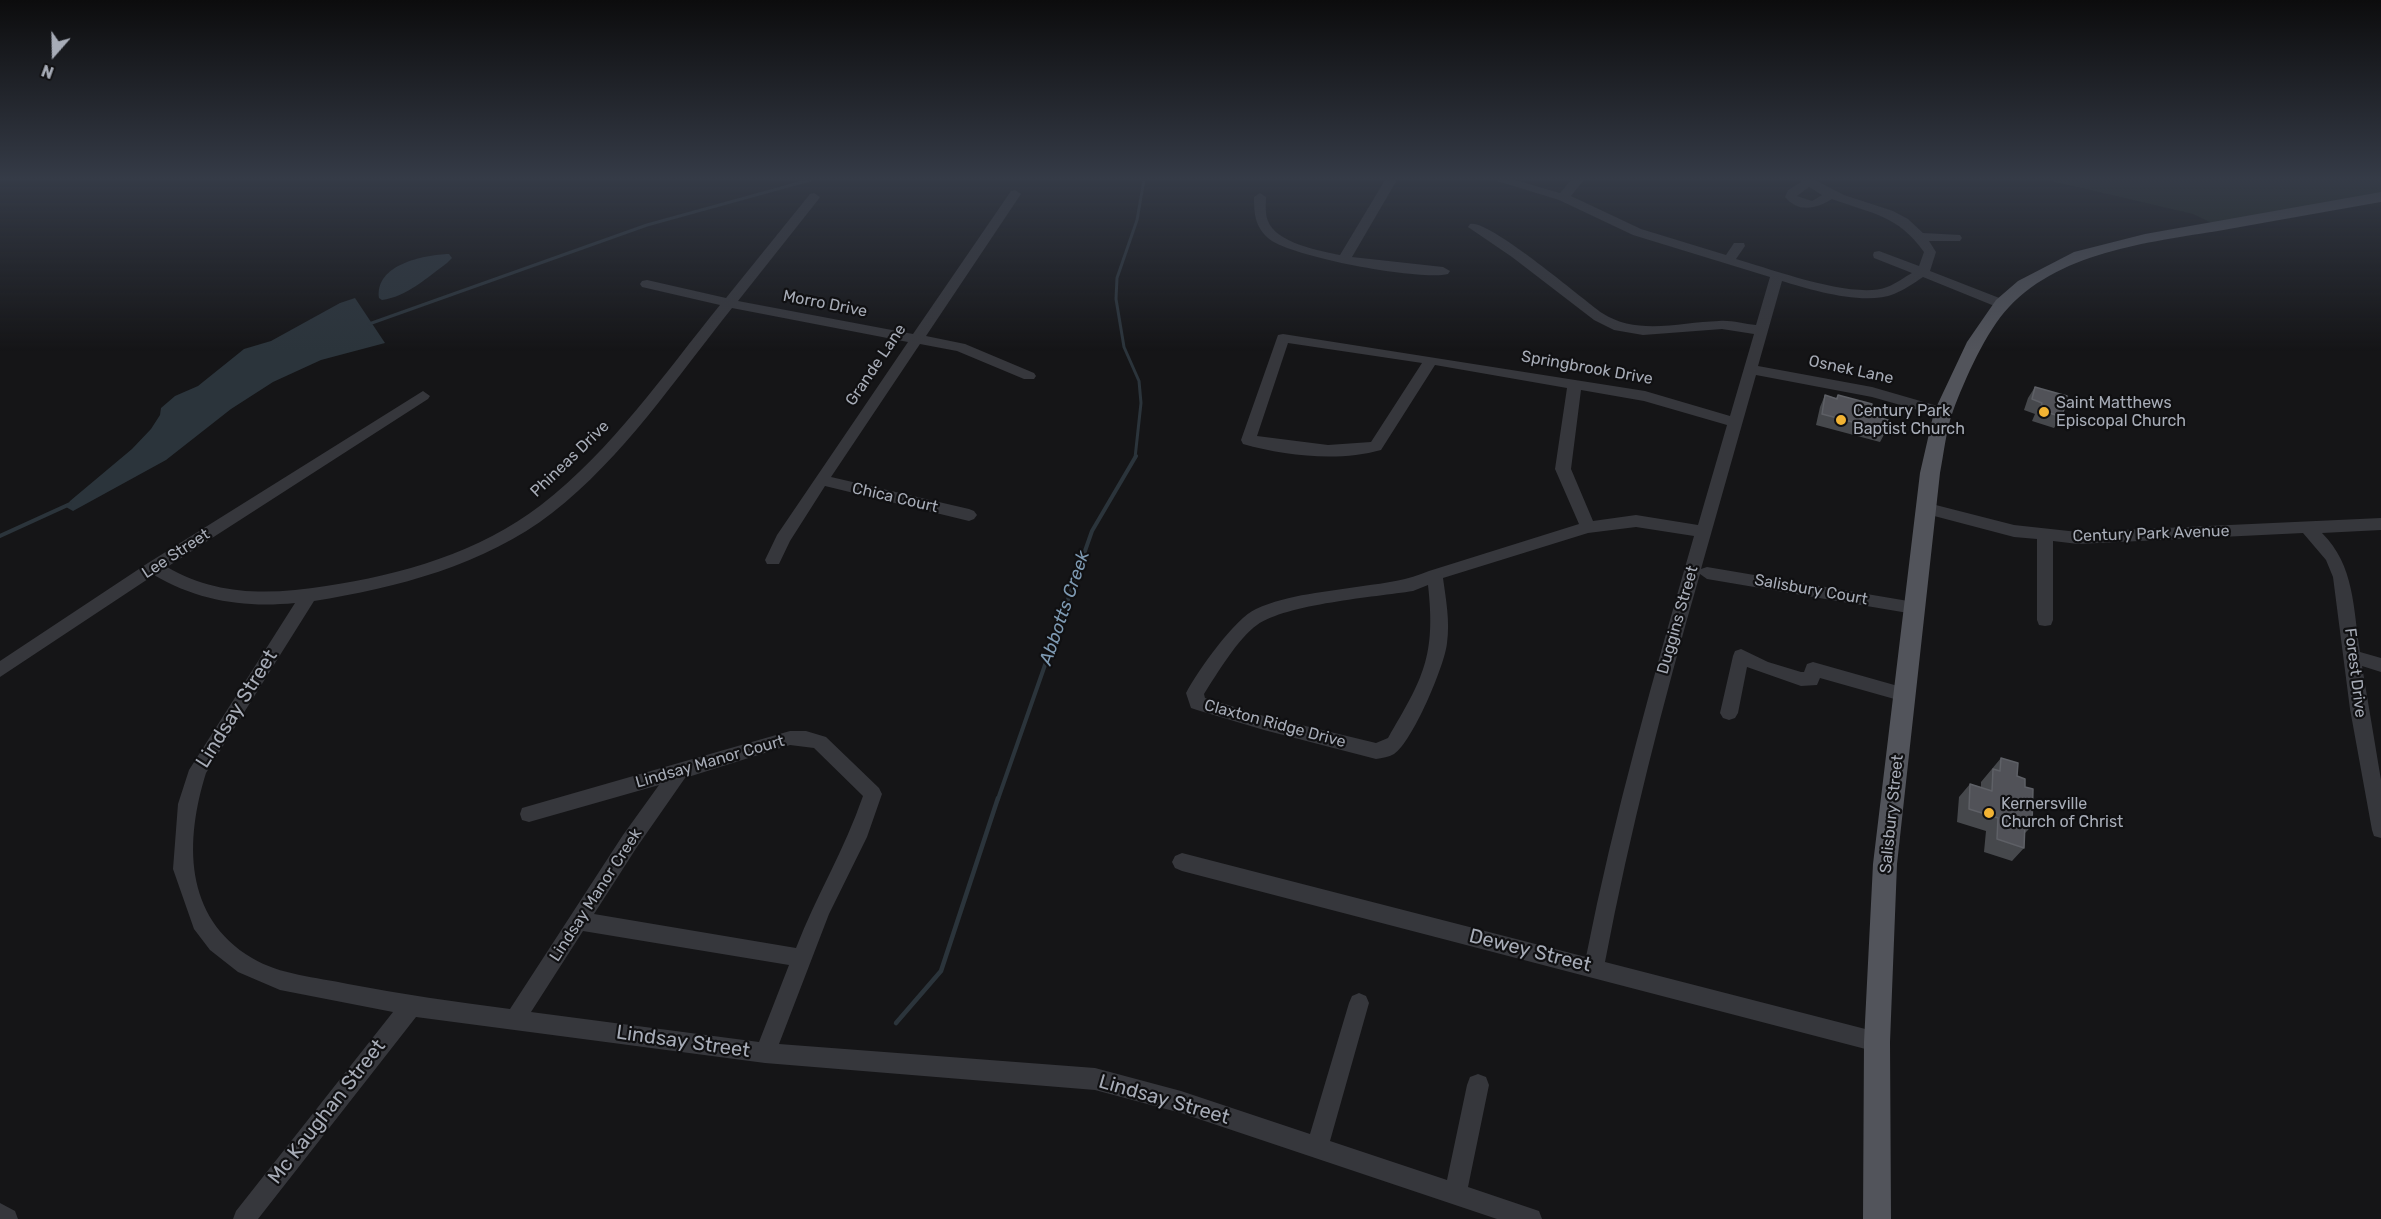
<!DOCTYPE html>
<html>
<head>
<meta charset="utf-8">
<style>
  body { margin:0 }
  #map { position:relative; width:2381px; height:1219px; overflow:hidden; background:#151517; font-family:Rubik,sans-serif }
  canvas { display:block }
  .north { position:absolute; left:24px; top:24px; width:60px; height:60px; -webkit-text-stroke:4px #101012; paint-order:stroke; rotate:200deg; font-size:16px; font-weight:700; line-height:24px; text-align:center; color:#a7acb7 }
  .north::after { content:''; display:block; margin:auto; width:21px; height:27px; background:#a7acb7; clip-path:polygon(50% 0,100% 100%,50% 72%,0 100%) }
</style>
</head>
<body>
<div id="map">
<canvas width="2381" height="1219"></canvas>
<div class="north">N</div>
</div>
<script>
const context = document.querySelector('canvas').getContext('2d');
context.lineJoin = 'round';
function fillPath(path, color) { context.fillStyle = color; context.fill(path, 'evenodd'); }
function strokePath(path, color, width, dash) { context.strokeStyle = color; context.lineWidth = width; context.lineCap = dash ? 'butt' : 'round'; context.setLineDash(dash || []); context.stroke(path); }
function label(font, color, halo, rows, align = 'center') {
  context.font = font + ' Rubik,sans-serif'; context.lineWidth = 4.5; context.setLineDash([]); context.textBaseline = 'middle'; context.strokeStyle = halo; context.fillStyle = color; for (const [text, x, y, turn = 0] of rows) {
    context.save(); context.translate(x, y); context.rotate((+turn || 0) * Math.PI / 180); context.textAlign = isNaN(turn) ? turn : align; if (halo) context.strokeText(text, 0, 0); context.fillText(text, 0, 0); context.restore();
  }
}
const green = new Path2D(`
  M2047,180H2381V197L2218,226L2193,214Z`);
const water = new Path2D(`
  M449,254L452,258L447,263C428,277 406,297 382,300L379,298C375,264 424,255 449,254Z
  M355,298L385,343L321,360L273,382L231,409L166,460L73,511L66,507L70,501L132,449L151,429L160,415L161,408L175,396L198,386L244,349L271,341L340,303Z`);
const streamFar2 = new Path2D(`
  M369,324L647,225L810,180
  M1135,458L1141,403L1139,381L1124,347L1116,299L1117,278L1137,220L1144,180`);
const streamFar1 = new Path2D(`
  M0,536L70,504
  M998,799L1092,531L1136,456`);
const stream = new Path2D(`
  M896,1023L941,971L998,798`);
const minor = new Path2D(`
  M1385,180H1397L1352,257L1443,267L1450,271L1448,274C1421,281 1289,257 1268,238C1255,226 1254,214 1254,197L1260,193L1266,197C1266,205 1265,214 1268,221C1276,243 1320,251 1340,255Z
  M1494,180H1515L1560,193L1571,180H1584L1571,196L1641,229L1726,255L1734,243H1744L1745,246L1736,259C1771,269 1854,300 1887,287C1896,284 1904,277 1912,273L1874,258L1873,255L1874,252L1879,251L1919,266L1924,252C1898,215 1872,214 1832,199C1817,209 1798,213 1785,197L1788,190L1801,182L1800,180H1815L1844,195L1893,211L1908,219L1923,233L1960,235L1962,238L1960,241H1929L1936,252L1930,271L2007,301L2009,304L2002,308L1997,307L1923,277C1914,283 1904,290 1894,294C1865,306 1811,290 1782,281L1758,366L1872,387L1948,409L1950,412L1943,417L1872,397L1756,375L1701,569L1707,567L1914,602L1920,603L1922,608L1920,613L1914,614L1707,579L1700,574C1663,702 1630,831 1605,962L1877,1032L1884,1035L1887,1042L1884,1049L1877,1052L1182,871L1175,868L1172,862L1175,856L1182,853L1586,957C1614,815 1654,675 1694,536L1636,527L1588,533L1443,578C1446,600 1450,621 1447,643C1445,665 1412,743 1394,754C1389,757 1382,758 1376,759L1264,730L1197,710L1191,708L1186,693C1197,672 1235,618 1256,609C1289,594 1327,592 1363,586C1386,583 1408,580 1429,571L1579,524L1555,469L1567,388L1435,365L1381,450C1339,462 1285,456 1243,444L1241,440L1278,335L1283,334L1645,391L1730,416L1754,334L1722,329L1643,335L1614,330L1594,320L1512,257L1468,227L1470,224C1489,219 1581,298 1602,313C1637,336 1681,322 1719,321C1731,320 1744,324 1756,325L1770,277L1633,235L1559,200ZM1809,187L1822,195L1812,201L1797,196ZM1288,343L1422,363L1371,442L1328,445L1257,436ZM1581,390L1644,401L1727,425L1698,525L1636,515L1593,521L1571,469ZM1428,585C1436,657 1423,678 1388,738L1376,743L1264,716L1205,698L1204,694C1216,675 1239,637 1257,625C1286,604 1375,597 1413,591Z
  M1015,190L1021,194L926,336L965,344L1034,373L1036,376L1034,379H1024L957,351L920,344L831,477L969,509L974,511L977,515L974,519L969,521L825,486L790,541L779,564H767L765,560L777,535L908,342L732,308C676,378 623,458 552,513C485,565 396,588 314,601L206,773C185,840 183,917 252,958C280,975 316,977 348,984C402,994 455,1002 510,1009L623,835L659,785L529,822L522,820L520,814L522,808L790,731H806L826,737L879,788L882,794L867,837L829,914L779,1044L1095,1068L1181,1091L1310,1134L1349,1003L1352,996L1359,993L1366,996L1369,1003L1330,1141L1447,1180L1467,1085L1470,1077L1478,1074L1486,1077L1489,1085L1468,1187L1539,1211L1542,1219H1497L1181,1113L1095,1090L765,1063L416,1017L258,1219H233L236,1211L393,1012L280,990L238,972L210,950L194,929L173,869L178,804L189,770L295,603C245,608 198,601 154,575L0,677V661L148,563L423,391L430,396L428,399L167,567C216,596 270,595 326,586C401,575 480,552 541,505C612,450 664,374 720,305L642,287L640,284L642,281L647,280L726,298L810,194L814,193L820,197L818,200L738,301L913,334L1011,191ZM790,745L814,748L863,796C845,849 816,896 796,948L594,914L637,847L685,778ZM583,931L789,965L759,1042L531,1012Z
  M1924,502L2014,525L2078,532L2381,518V530L2322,533C2355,566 2353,608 2360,652L2381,658V672L2362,666L2381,780V838L2374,836L2372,830L2350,709L2333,577L2326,560L2303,533L2078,544L2053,541V620L2051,625L2045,626L2039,625L2037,620V539L2014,537L1919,512L1916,508L1919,504Z
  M1741,649L1768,662L1801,672H1804L1807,664L1813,662L1905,688L1911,690L1914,695L1911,700L1905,702L1820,678L1817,685L1801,686L1747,667L1738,713L1735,718L1729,720L1723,718L1720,713L1733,656L1735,651Z
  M0,1203L15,1211L18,1219H0Z`);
const major = new Path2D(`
  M2381,192V202C2330,211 2279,220 2229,229C2155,242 2064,249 2009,307C1986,331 1965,379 1953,411C1946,430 1944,453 1940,473L1897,864L1890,1042L1891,1219H1863L1864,1042L1873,864L1920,473L1934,412L1967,342L1996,300L2018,281L2074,252L2145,234Z`);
const wall = new Path2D(`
  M2035,387L2062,417L2054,428L2032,421L2035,414L2024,410L2028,398Z
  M1825,395L1836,398L1838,395L1870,415L1886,431L1880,442L1816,425L1820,407Z
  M2001,758L2017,776L2025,787L2032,826L2025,833L2024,848L2012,861L1984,852L1986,831L1957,822L1959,797L1970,784L1981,787V782Z`);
const building = new Path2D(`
  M2035,387L2067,396L2062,417L2040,410L2042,403L2032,399Z
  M1825,395L1837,399L1838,395L1872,404L1870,415L1888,420L1886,431L1822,414Z
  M2001,758L2018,763L2017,776L2025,779V787L2033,789L2032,826L2025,823L2024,848L1997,839L1998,818L1969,809L1970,784L1992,791L1993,769L2000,771Z`);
const markers = [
  [2044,412,6,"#f2b333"],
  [1841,420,6,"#f2b333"],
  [1989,813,6,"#f2b333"]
];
const streetNames = [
  ["Morro Drive",825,304,11],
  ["Grande Lane",876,365,-56],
  ["Springbrook Drive",1587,368,10],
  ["Osnek Lane",1851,370,12],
  ["Phineas Drive",570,459,-44],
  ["Chica Court",895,498,13],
  ["Century Park Avenue",2151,534,-2],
  ["Lee Street",176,554,-33],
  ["Salisbury Court",1811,590,10],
  ["Duggins Street",1678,620,-74],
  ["Forest Drive",2355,673,83],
  ["Claxton Ridge Drive",1275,724,15],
  ["Lindsay Manor Court",710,762,-16],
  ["Salisbury Street",1892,814,-84],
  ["Lindsay Manor Creek",596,895,-57]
];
const poiNames = [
  ["Saint Matthews",2056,403],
  ["Episcopal Church",2056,421],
  ["Century Park",1853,411],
  ["Baptist Church",1853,429],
  ["Kernersville",2001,804],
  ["Church of Christ",2001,822]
];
const waterNames = [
  ["Abbotts Creek",1065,608,-71]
];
const nearStreetnames = [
  ["Lindsay Street",237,709,-58],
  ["Dewey Street",1530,951,14],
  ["Lindsay Street",683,1042,8],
  ["Lindsay Street",1164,1100,16],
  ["Mc Kaughan Street",327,1112,-52]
];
fillPath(green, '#1f2721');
fillPath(water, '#2b343b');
strokePath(streamFar2, '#2b343b', 3);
strokePath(streamFar1, '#2b343b', 4);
strokePath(stream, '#2b343b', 4.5);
fillPath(minor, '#36373c');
fillPath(major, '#52545b');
fillPath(wall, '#46484c');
fillPath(building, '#515258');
strokePath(building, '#5e6066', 1.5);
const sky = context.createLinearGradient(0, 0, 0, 351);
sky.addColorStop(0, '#0c0c0d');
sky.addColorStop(0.51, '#353b47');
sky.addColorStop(1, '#353b4700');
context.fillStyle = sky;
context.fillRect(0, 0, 2381, 351);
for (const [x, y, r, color] of markers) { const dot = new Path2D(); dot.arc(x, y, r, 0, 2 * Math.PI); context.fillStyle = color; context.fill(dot); strokePath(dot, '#101012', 2); }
label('16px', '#a7acb7', '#101012', streetNames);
label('16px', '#a7acb7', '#101012', poiNames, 'left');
label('italic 18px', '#7e9ab3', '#101012', waterNames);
label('20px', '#a7acb7', '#101012', nearStreetnames);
</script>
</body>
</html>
